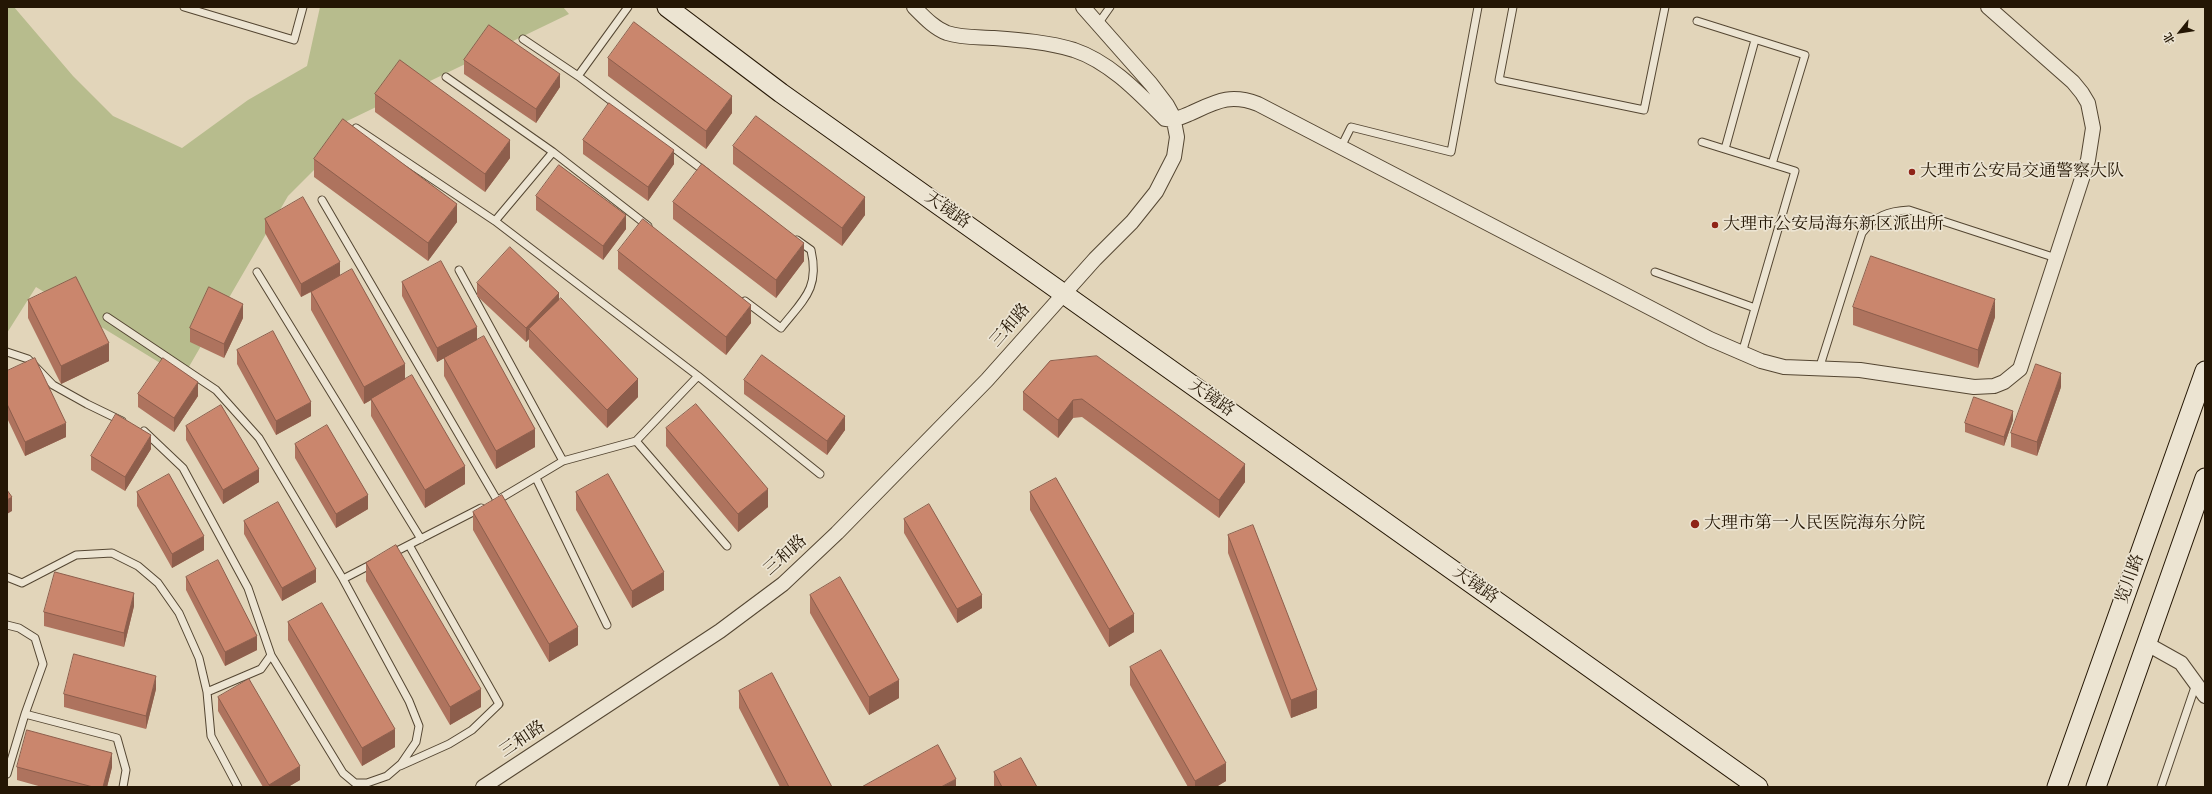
<!DOCTYPE html>
<html>
<head>
<meta charset="utf-8">
<style>
  body { margin:0 }
  #map { position:relative; width:2212px; height:794px; overflow:hidden; background:#e2d5ba; font-family:"IM FELL Double Pica","Noto Serif SC",serif }
  canvas { display:block }
  .frame { position:absolute; inset:0; border:8px solid #241604; pointer-events:none }
  .north { position:absolute; left:2160px; top:12px; width:40px; height:40px; -webkit-text-stroke:3px #ece4d2; paint-order:stroke; rotate:240deg; font-size:11px; font-weight:700; line-height:16px; text-align:center; color:#241604 }
  .north::after { content:''; display:block; margin:auto; width:14px; height:18px; background:#241604; clip-path:polygon(50% 0,100% 100%,50% 72%,0 100%) }
</style>
</head>
<body>
<div id="map">
<canvas width="2212" height="794"></canvas>
<div class="frame"></div>
<div class="north">北</div>
</div>
<script>
const context = document.querySelector('canvas').getContext('2d');
context.lineJoin = 'round';
function fillPath(path, color) { context.fillStyle = color; context.fill(path, 'evenodd'); }
function strokePath(path, color, width, dash) { context.strokeStyle = color; context.lineWidth = width; context.lineCap = dash ? 'butt' : 'round'; context.setLineDash(dash || []); context.stroke(path); }
function label(font, color, halo, rows, align = 'center') {
  context.font = font + ' "IM FELL Double Pica","Noto Serif SC",serif'; context.lineWidth = 3.5; context.setLineDash([]); context.textBaseline = 'middle'; context.strokeStyle = halo; context.fillStyle = color; for (const [text, x, y, turn = 0] of rows) {
    context.save(); context.translate(x, y); context.rotate((+turn || 0) * Math.PI / 180); context.textAlign = isNaN(turn) ? turn : align; if (halo) context.strokeText(text, 0, 0); context.fillText(text, 0, 0); context.restore();
  }
}
const green = new Path2D(`
  M7,7H14L73,76L113,116L182,148L248,100L307,66L320,7H563L569,14L345,122L314,170L288,196L183,377L36,287L7,333Z`);
const lane = new Path2D(`
  M184,7L294,40L303,7
  M628,7L578,76L707,173
  M1513,7L1499,80L1644,110L1665,7
  M1697,21L1805,55L1772,164
  M1098,24L1110,7
  M523,39L578,76
  M446,77L553,152
  M356,128L495,221
  M1702,142L1795,171L1742,353
  M1341,147L1351,127L1451,152L1478,7
  M1725,149L1755,40
  M322,200L497,500
  M459,270L563,461
  M257,272L421,539
  M1655,272L1755,308
  M745,301L781,328C803,300 820,289 811,250L797,240
  M107,317L216,390L259,438L343,579L409,701L419,726L416,742L401,764L387,776L367,783H355L343,773L271,655
  M7,352L28,359L53,385L87,404L122,421
  M1819,369L1862,233C1875,216 1888,211 1909,210L2056,258
  M698,376L820,474
  M144,431L183,468L248,588L271,655L261,669L207,692
  M636,441L727,546
  M536,478L607,625
  M496,501L563,461L636,441L698,376L495,221L553,152L648,226
  M391,554L481,508
  M7,577L22,583L76,555L112,553L138,566L158,583L179,613L199,658L207,692L211,736L238,787
  M343,579L372,564
  M7,625L19,628L35,638L43,664L25,714
  M400,766L449,744L472,730L499,704L409,545
  M7,774L25,714L117,738L126,770L123,787
  M2161,787L2196,684`);
const street = new Path2D(`
  M914,7C924,17 934,28 947,33C962,38 978,37 993,38C1020,40 1048,42 1074,50C1110,62 1139,93 1165,119C1175,121 1181,117 1189,114C1216,102 1229,93 1258,104L1710,339L1761,361L1784,367L1860,370L1974,387L1994,386L2004,382L2020,369L2088,160L2093,128L2088,103L2082,93L2073,82L1988,7
  M2147,644L2181,663L2205,696
  M483,787L720,631L783,584L837,533L987,380L1095,259L1132,222L1156,192L1174,157L1177,137L1173,116L1167,105L1151,84L1083,7`);
const secondary = new Path2D(`
  M667,7L781,93L1758,787
  M2057,787L2205,371
  M2096,787L2205,478`);
const wall = new Path2D(`
  M608,58L732,113L706,149L608,76Z
  M464,60L560,87L536,123L464,74Z
  M375,94L510,158L485,192L375,112Z
  M583,140L674,164L648,201L583,154Z
  M733,146L865,215L842,246L733,164Z
  M314,159L457,222L428,261L314,177Z
  M536,196L626,229L603,260L536,210Z
  M673,202L804,261L776,298L673,219Z
  M265,219L340,275L405,379L465,484L425,508L371,416V400L364,404L311,310V292L301,297L265,233Z
  M618,251L751,323L726,355L618,269Z
  M402,282L477,340L535,447L496,469L444,376V358L437,362L402,296Z
  M477,283L559,300L638,397L607,428L529,347V339L526,342L477,296Z
  M28,300L109,361L61,384L28,318Z
  M1853,307L1995,317L1978,368L1853,325Z
  M243,318L224,358L190,342V328Z
  M237,350L311,416L276,435L237,364Z
  M1050,361L1245,482L1219,518L1082,417L1073,418L1058,438L1023,410V392Z
  M7,371L66,437L25,456L7,418Z
  M744,380L845,430L827,455L744,394Z
  M2061,387L2037,456L2011,447V433Z
  M138,394L198,396L174,432L138,407Z
  M2013,420L2004,446L1965,432V423Z
  M186,426L259,482L223,504L186,440Z
  M666,428L768,507L738,532L666,446Z
  M295,444L368,509L336,528L295,458Z
  M151,449L125,491L91,470V456Z
  M137,492L204,550L172,568L137,506Z
  M576,492L664,590L632,608L576,510Z
  M1030,492L1134,632L1109,647L1030,510Z
  M473,512L578,645L549,662L473,530Z
  M904,519L982,608L957,623L904,533Z
  M244,521L316,582L282,601L244,534Z
  M1228,535L1317,708L1291,718L1228,553Z
  M366,563L481,707L450,725L366,581Z
  M186,577L257,650L225,666L186,590Z
  M810,595L899,698L869,715L810,613Z
  M134,606L124,647L44,626V612Z
  M288,622L395,747L362,766L288,640Z
  M1130,667L1226,781L1216,787H1188L1130,685Z
  M156,689L146,729L64,707V694Z
  M739,691L832,787H780L739,708Z
  M218,697L300,780L288,787H263L218,711Z
  M17,767H112L107,787H42L17,780Z
  M994,772L1037,787H994Z`);
const shadedWall = new Path2D(`
  M560,74V87L536,123V109Z
  M732,96V113L706,149V131Z
  M510,140V158L485,192V174Z
  M674,150V164L648,201V187Z
  M865,197V215L842,246V228Z
  M457,204V222L428,261V243Z
  M626,215V229L603,260V246Z
  M804,243V261L776,298V280Z
  M340,262V275L301,297V284Z
  M559,293V307L529,329V339L526,342V328Z
  M1995,299V317L1978,368V350Z
  M243,304V318L224,358V344Z
  M751,305V323L726,355V337Z
  M477,327V341L437,362V348Z
  M109,343V361L61,384V366Z
  M405,364V382L371,399V400L364,404V387Z
  M2061,373V387L2037,456V442Z
  M638,379V397L607,428V410Z
  M198,382V396L174,432V418Z
  M1073,400V418L1058,438V420Z
  M311,402V416L276,435V421Z
  M2013,411V420L2004,446V437Z
  M845,416V430L827,455V441Z
  M66,423V437L25,456V442Z
  M535,429V447L496,469V451Z
  M151,435V449L125,491V477Z
  M1245,464V482L1219,518V500Z
  M465,466V484L425,508V490Z
  M259,469V482L223,504V490Z
  M768,489V507L738,532V514Z
  M368,495V509L336,528V514Z
  M12,497V511L7,514V500Z
  M204,536V550L172,568V554Z
  M316,569V582L282,601V588Z
  M664,572V590L632,608V591Z
  M134,593V606L124,647V633Z
  M982,595V608L957,623V609Z
  M1134,614V632L1109,647V629Z
  M578,627V645L549,662V644Z
  M257,636V650L225,666V652Z
  M156,676V689L146,729V716Z
  M899,680V698L869,715V697Z
  M481,689V707L450,725V707Z
  M1317,690V708L1291,718V700Z
  M395,729V747L362,766V748Z
  M112,753V767L107,787H103Z
  M1226,763V781L1216,787H1195V781Z
  M300,766V780L288,787H269V785Z
  M956,779V787H941Z`);
const building = new Path2D(`
  M634,22L732,96L706,131L608,58Z
  M489,25L560,74L536,109L464,60Z
  M400,60L510,140L485,174L375,94Z
  M609,103L674,150L648,187L583,140Z
  M756,116L865,197L842,228L733,146Z
  M343,119L457,204L428,243L314,159Z
  M702,164L804,243L776,280L673,202Z
  M559,165L626,215L603,246L536,196Z
  M303,197L340,262L301,284L265,219Z
  M643,219L751,305L726,337L618,251Z
  M510,247L559,293L526,328L477,283Z
  M1871,256L1995,299L1978,350L1853,307Z
  M441,261L477,327L437,348L402,282Z
  M352,269L405,364L364,387L311,292Z
  M76,277L109,343L61,366L28,300Z
  M209,287L243,304L224,344L190,328Z
  M561,298L638,379L607,410L529,329Z
  M273,331L311,402L276,421L237,350Z
  M484,336L535,429L496,451L444,358Z
  M762,355L845,416L827,441L744,380Z
  M1097,356L1245,464L1219,500L1082,399L1073,400L1058,420L1023,392L1050,361Z
  M35,358L66,423L25,442L7,404V371Z
  M163,358L198,382L174,418L138,394Z
  M2036,364L2061,373L2037,442L2011,433Z
  M412,375L465,466L425,490L371,399Z
  M1974,397L2013,411L2004,437L1965,423Z
  M696,404L768,489L738,514L666,428Z
  M221,405L259,469L223,490L186,426Z
  M116,414L151,435L125,477L91,456Z
  M327,425L368,495L336,514L295,444Z
  M169,474L204,536L172,554L137,492Z
  M608,474L664,572L632,591L576,492Z
  M1056,478L1134,614L1109,629L1030,492Z
  M7,490L12,497L7,500Z
  M502,495L578,627L549,644L473,512Z
  M278,502L316,569L282,588L244,521Z
  M929,504L982,595L957,609L904,519Z
  M1253,525L1317,690L1291,700L1228,535Z
  M396,545L481,689L450,707L366,563Z
  M218,560L257,636L225,652L186,577Z
  M55,572L134,593L124,633L44,612Z
  M840,577L899,680L869,697L810,595Z
  M322,603L395,729L362,748L288,622Z
  M1161,650L1226,763L1195,781L1130,667Z
  M74,654L156,676L146,716L64,694Z
  M772,673L832,787H789L739,691Z
  M249,679L300,766L269,785L218,697Z
  M27,730L112,753L103,787H93L17,767Z
  M938,745L956,779L941,787H862Z
  M1021,758L1037,787H1002L994,772Z`);
const markers = [
  [1912,172,4,"#8f2418"],
  [1715,225,4,"#8f2418"],
  [1695,524,5,"#8f2418"]
];
const poiNames = [
  ["大理市公安局交通警察大队",1920,172],
  ["大理市公安局海东新区派出所",1723,225],
  ["大理市第一人民医院海东分院",1704,524]
];
const streetNames = [
  ["天镜路",947,211,35],
  ["三和路",1011,326,-49],
  ["天镜路",1211,399,35],
  ["三和路",786,556,-42],
  ["览川路",2131,579,-70],
  ["天镜路",1475,586,35],
  ["三和路",523,740,-34]
];
fillPath(green, '#b7bc8d');
strokePath(lane, '#544632', 9);
strokePath(street, '#544632', 16);
strokePath(secondary, '#241604', 21);
strokePath(lane, '#ece4d2', 7);
strokePath(street, '#ece4d2', 14);
strokePath(secondary, '#ece4d2', 19);
fillPath(wall, '#ae735e');
fillPath(shadedWall, '#8d5e4c');
fillPath(building, '#ca866d');
strokePath(building, '#8d5e4c', 1);
for (const [x, y, r, color] of markers) { const dot = new Path2D(); dot.arc(x, y, r, 0, 2 * Math.PI); context.fillStyle = color; context.fill(dot); strokePath(dot, '#ece4d2', 1.5); }
label('17px', '#241604', '#ece4d2', poiNames, 'left');
label('17px', '#241604', '#ece4d2', streetNames);
</script>
</body>
</html>
